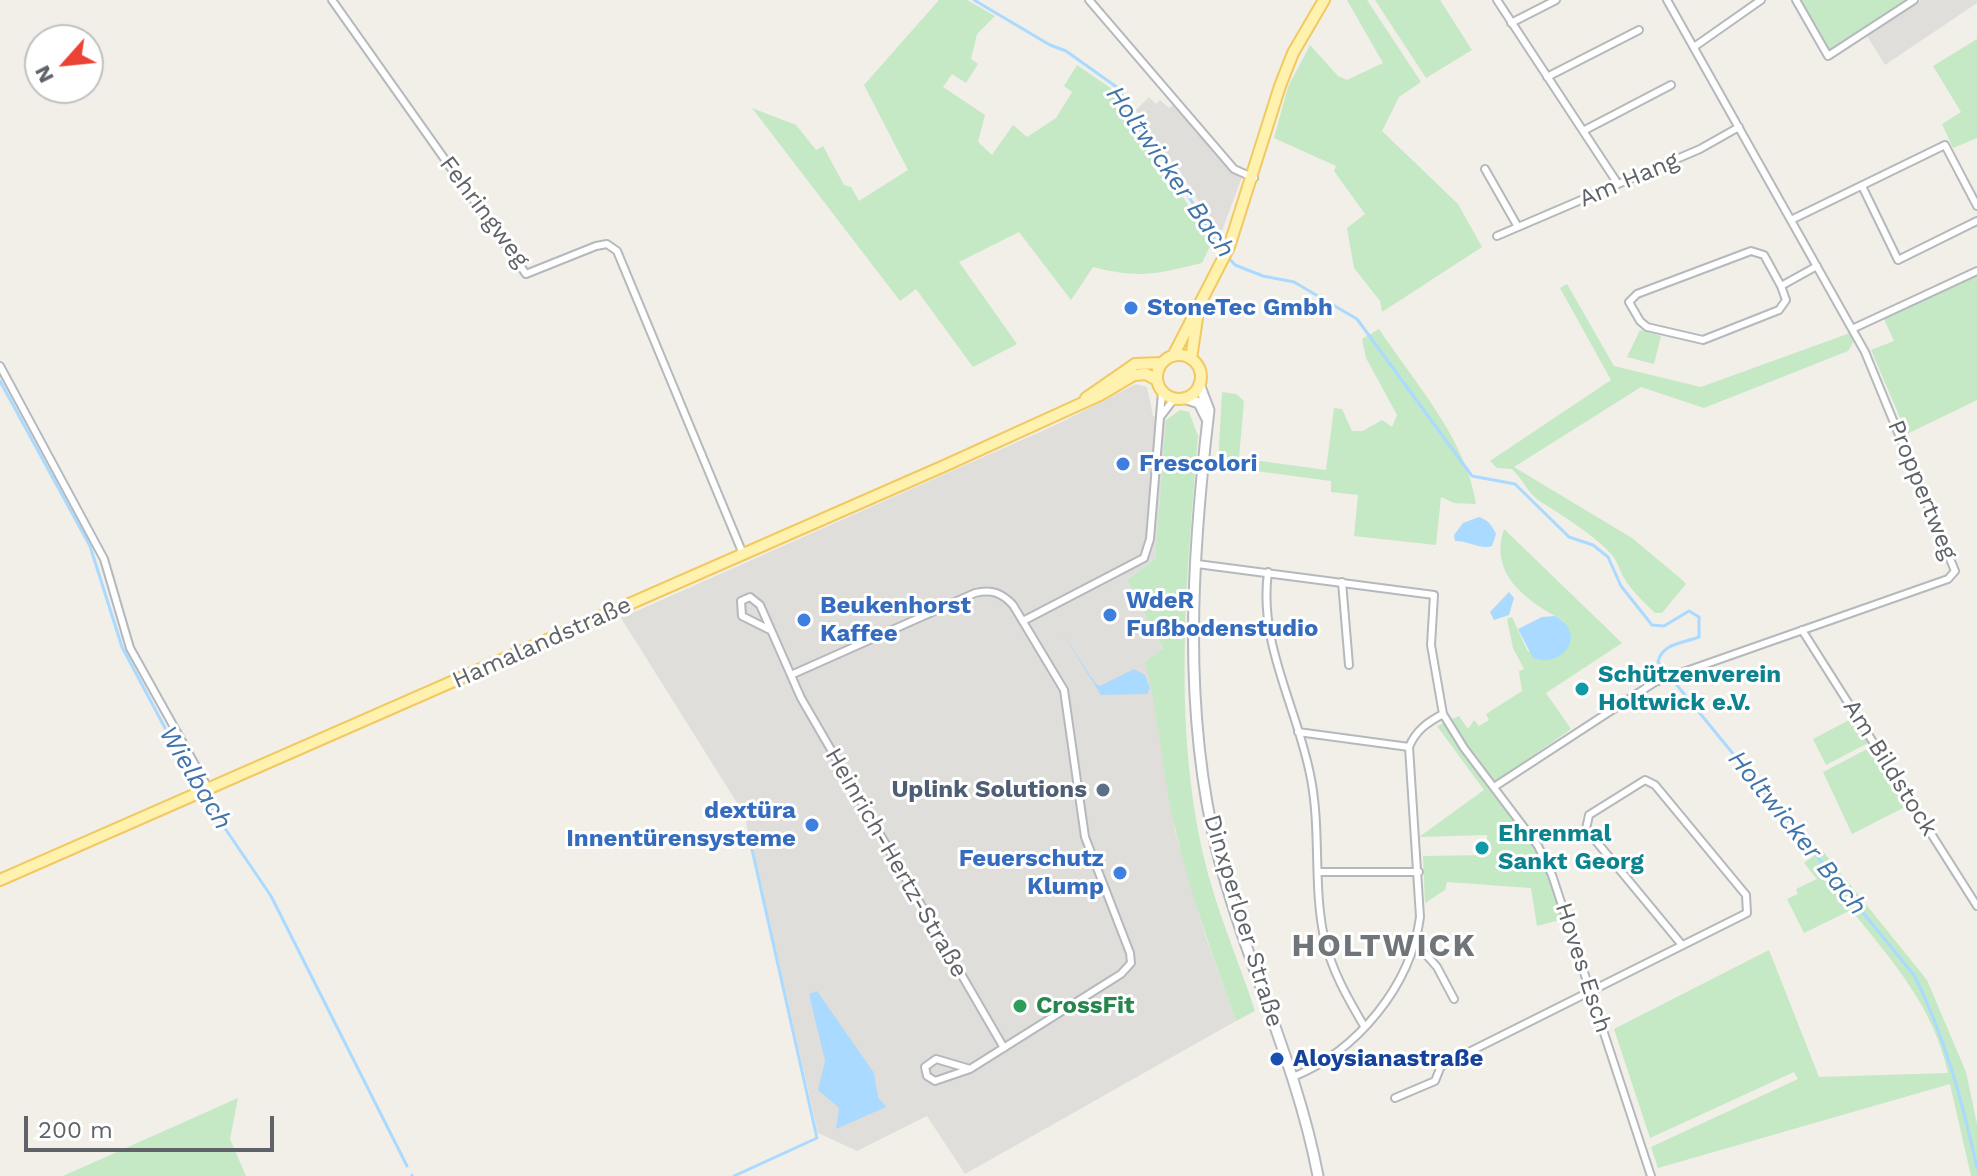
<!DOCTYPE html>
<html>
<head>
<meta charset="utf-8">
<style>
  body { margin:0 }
  #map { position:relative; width:1977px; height:1176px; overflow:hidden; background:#f1efe8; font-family:"Work Sans",sans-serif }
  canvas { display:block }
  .north { position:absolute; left:24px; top:24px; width:80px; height:80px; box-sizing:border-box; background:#fff; border:2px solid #bfc1c3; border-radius:50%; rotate:243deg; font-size:22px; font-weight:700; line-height:32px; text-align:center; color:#5f6368 }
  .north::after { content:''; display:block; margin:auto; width:28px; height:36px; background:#ea4335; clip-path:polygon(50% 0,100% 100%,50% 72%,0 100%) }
  .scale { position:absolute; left:24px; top:1116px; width:250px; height:36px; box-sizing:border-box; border:4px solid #5f6368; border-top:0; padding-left:10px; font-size:24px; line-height:28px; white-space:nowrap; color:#5f6368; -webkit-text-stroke:6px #fff; paint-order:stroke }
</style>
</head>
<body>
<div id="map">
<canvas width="1977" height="1176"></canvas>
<div class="north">N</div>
<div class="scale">200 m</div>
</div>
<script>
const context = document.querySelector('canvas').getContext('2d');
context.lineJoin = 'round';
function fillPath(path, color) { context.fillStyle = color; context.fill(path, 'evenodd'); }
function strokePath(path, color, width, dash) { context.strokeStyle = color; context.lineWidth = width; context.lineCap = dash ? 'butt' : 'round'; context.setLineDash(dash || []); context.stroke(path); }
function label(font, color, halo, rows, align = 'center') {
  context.font = font + ' "Work Sans",sans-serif'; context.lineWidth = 6; context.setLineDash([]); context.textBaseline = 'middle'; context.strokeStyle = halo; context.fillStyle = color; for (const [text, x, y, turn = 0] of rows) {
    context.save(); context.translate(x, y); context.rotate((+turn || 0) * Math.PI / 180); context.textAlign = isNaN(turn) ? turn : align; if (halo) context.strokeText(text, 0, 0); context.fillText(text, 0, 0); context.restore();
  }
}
const industrial = new Path2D(`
  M1921,0H1977V3L1885,65L1867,36Z
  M1149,97L1156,104L1160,100L1169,108L1173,105L1232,172L1242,177L1220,236L1180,172L1146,130L1136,110Z
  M1136,384L1147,387L1153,416L1166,420L1155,559L1127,580L1163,650L1145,662L1157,704L1175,831L1205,935L1236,1021L965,1174L927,1116L857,1151L818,1133L744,814L621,618L1060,423Z`);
const green = new Path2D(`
  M939,0H967L995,16L977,34L971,59L978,64L966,83L952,74L943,87L985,115L978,142L992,155L1013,125L1027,137L1056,118L1072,92L1064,86L1077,65L1115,91L1135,128L1183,197L1211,244L1202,263C1156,274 1140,279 1093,267L1071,300L1019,232L959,262L1017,344L973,367L916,289L900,301L752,108L796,125L816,150L823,146L844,185L851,187L859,201L908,170L864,85Z
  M1347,0H1367L1421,82L1399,97L1382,131L1458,204L1482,247L1382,312L1380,301L1354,268L1347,228L1365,214L1334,171L1336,166L1274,138L1288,87L1310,45L1338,76L1347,80L1383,63Z
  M1375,0H1440L1472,50L1426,78Z
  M1799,0H1909L1828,53Z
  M1977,39V138L1953,148L1942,124L1961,112L1933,66Z
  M1977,275V400L1907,434L1871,350L1894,341L1884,319Z
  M1567,284L1614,366L1701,387L1850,333L1854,341L1848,351L1704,408L1641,387L1514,467L1632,538L1680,578L1686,584L1662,613H1655C1647,605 1631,590 1626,581C1620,573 1618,561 1611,554C1598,538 1559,513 1541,502C1528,494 1523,479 1512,469L1497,468L1490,461L1611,380L1560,288Z
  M1379,329C1415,383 1466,439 1476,504L1454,503L1441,497L1436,545L1354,536L1358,495L1331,492V481L1218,466L1222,392L1236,394L1244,401L1239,458L1326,470L1334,408L1342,409L1352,431H1363L1382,420L1392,427L1397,415L1366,358L1362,339Z
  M1640,330L1661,336L1654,364L1627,357Z
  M1180,410L1189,412L1198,436C1187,574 1172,718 1203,854C1215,907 1238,959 1255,1011L1236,1021C1214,959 1191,897 1176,832C1162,776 1160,718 1145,662L1163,649L1127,580L1155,559L1166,420Z
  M1504,529L1622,643L1546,693L1571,729L1495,782C1530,825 1554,865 1571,917L1537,926L1531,888L1447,882L1445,890L1425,903L1423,856L1488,855L1487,835L1419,837L1484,790L1437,726L1459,716L1468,729L1474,720L1479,726L1489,720L1486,714L1522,691L1519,671L1524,669L1513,648L1507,619L1512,617L1528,652L1564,621C1529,602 1488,576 1504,529Z
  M1853,718L1869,738L1868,743L1826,765L1813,739Z
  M1871,747L1876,748L1911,804L1852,834L1823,772Z
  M1822,850L1927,980L1966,1072L1977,1124V1176H1971L1950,1084L1658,1168L1651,1147L1798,1079L1794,1072L1650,1138L1614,1029L1769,950L1819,1077L1948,1073C1934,1008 1892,960 1851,910L1804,933L1787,899L1798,894L1796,889L1817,879L1804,863Z
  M238,1098L230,1139L246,1176H63Z`);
const water = new Path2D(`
  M1479,517C1488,520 1492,525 1496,534L1492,546C1480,550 1467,540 1455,541L1454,535L1463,523Z
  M1509,592L1514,598L1509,615L1494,620L1490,612Z
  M1555,616C1588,633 1564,669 1533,658L1518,629L1542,617Z
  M1059,628L1095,683L1100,686L1134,669L1145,675L1150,688L1147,694L1101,695Z
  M817,991L874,1073L878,1097L886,1107L836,1129L839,1108L818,1090L825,1061L809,994Z`);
const stream = new Path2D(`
  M974,0L1050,45L1066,51L1118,88L1141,132L1175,174L1222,251
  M1228,257L1235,265L1263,276L1294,282L1357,319L1472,476L1515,484L1569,537L1593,545L1608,557L1621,586L1652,625L1664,626L1689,611L1699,617V637C1684,643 1662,643 1658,662L1914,975C1945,1037 1962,1100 1977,1168
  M0,381L90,546L122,647L198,790
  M203,796L271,896L407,1166
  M412,1175V1176
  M734,1176L817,1138L751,845`);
const street = new Path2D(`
  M332,0L526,274L596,246L607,244L617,251L743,554
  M1089,0L1234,169L1254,178
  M1497,0L1618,184
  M1796,0L1828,56L1914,0
  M1511,23L1556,0
  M1694,47L1761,0
  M1547,77L1639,30
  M1583,131L1671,85
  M1485,169L1518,227
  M1862,186L1898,260L1977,221
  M1791,220L1945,145L1977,206
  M1497,236L1700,149L1739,127
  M1781,286L1786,300L1779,310L1703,340L1647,327L1640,321L1629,302L1637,294L1751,251L1764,255L1781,286L1817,266
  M1852,329L1977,271
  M0,366L104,559L130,648L208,788
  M1161,416L1174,399
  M1197,564L1434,595L1431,645L1443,714L1464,748L1538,846L1552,875L1651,1176
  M1268,572C1258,645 1298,708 1311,779C1321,831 1313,886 1324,937C1331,969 1347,997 1364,1026
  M1342,582L1349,665
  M1023,621L1144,558L1150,539L1162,392
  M770,630L742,616L741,601L750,597L760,605L801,698L1004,1048
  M1802,630L1977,906
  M791,675L975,593C992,589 1002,593 1013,605L1064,690L1085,837L1130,953L1131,963L1121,974L970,1069L936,1059L925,1067L927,1076L935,1081L970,1069
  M1298,732L1409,747
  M1494,787L1655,682L1948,579L1955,571L1865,352L1667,0
  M1319,872H1419
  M1416,943L1437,967L1454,999
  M1293,1077C1357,1051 1411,986 1420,917L1409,747C1416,730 1428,722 1443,714
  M1395,1098L1435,1081L1441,1066L1747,913L1746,895L1655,785L1645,780L1589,815L1586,829L1682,945`);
const secondary = new Path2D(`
  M1199,384L1209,410C1192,555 1182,708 1217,851C1245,961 1297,1064 1318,1176
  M1184,398L1199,403L1207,419`);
const primary = new Path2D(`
  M1157 377a22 22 0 1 1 44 0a22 22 0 1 1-44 0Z
  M1173,356L1229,247L1280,86L1293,53L1324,0
  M1191,359L1197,318
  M1086,398L1135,364L1162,363
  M0,880L944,466L1100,395L1134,375L1146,374L1157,380`);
const markers = [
  [1131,308,8,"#3f7fe0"],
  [1123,464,8,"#3f7fe0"],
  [1110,615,8,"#3f7fe0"],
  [804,620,8,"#3f7fe0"],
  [1582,689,8,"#0f9aa8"],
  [1103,790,8,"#5c6f8a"],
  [812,825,8,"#3f7fe0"],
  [1482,848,8,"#0f9aa8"],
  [1120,873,8,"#3f7fe0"],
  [1020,1006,8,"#2e9e5b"],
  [1277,1059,8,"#1a4fb4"]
];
const streetNames = [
  ["Am Hang",1629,180,-23],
  ["Fehringweg",484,212,53],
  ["Proppertweg",1922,490,68],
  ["Hamalandstraße",542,643,-24],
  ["Am Bildstock",1890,768,58],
  ["Heinrich-Hertz-Straße",896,863,60],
  ["Dinxperloer Straße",1243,921,73],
  ["Hoves Esch",1583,968,72]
];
const shopNames = [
  ["StoneTec Gmbh",1147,308],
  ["Frescolori",1139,464],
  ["WdeR",1126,601],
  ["Fußbodenstudio",1126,629],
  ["Beukenhorst",820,606],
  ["Kaffee",820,634],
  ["dextüra",796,811,"right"],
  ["Innentürensysteme",796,839,"right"],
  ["Feuerschutz",1104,859,"right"],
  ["Klump",1104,887,"right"]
];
const cultureNames = [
  ["Schützenverein",1598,675],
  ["Holtwick e.V.",1598,703],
  ["Ehrenmal",1498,834],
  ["Sankt Georg",1498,862]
];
const serviceNames = [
  ["Uplink Solutions",1087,790]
];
const leisureNames = [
  ["CrossFit",1036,1006]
];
const transitNames = [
  ["Aloysianastraße",1293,1059]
];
const waterNames = [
  ["Holtwicker Bach",1170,172,55],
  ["Wielbach",195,778,59],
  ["Holtwicker Bach",1797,833,51]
];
const districtNames = [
  ["HOLTWICK",1384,947]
];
fillPath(industrial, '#e0deda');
fillPath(green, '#c5e8c5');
fillPath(water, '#aadaff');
strokePath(stream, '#aadaff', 3);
strokePath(street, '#b5b8bc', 10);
strokePath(secondary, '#b6babf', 13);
strokePath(primary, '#f2c960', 14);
strokePath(street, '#fff', 6);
strokePath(secondary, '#fff', 9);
strokePath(primary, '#fff2af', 10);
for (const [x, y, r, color] of markers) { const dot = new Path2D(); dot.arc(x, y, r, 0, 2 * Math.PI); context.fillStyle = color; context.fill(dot); strokePath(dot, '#fff', 3); }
label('24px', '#5f6368', '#fff', streetNames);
label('bold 24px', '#366cbe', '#fff', shopNames, 'left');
label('bold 24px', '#0d838f', '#fff', cultureNames, 'left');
label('bold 24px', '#4e5e75', '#fff', serviceNames, 'right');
label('bold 24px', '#27864d', '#fff', leisureNames, 'left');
label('bold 24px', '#164399', '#fff', transitNames, 'left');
label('italic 26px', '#4174aa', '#fff', waterNames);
context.letterSpacing = '2px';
label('bold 32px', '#70757a', '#fff', districtNames);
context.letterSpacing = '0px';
</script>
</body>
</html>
